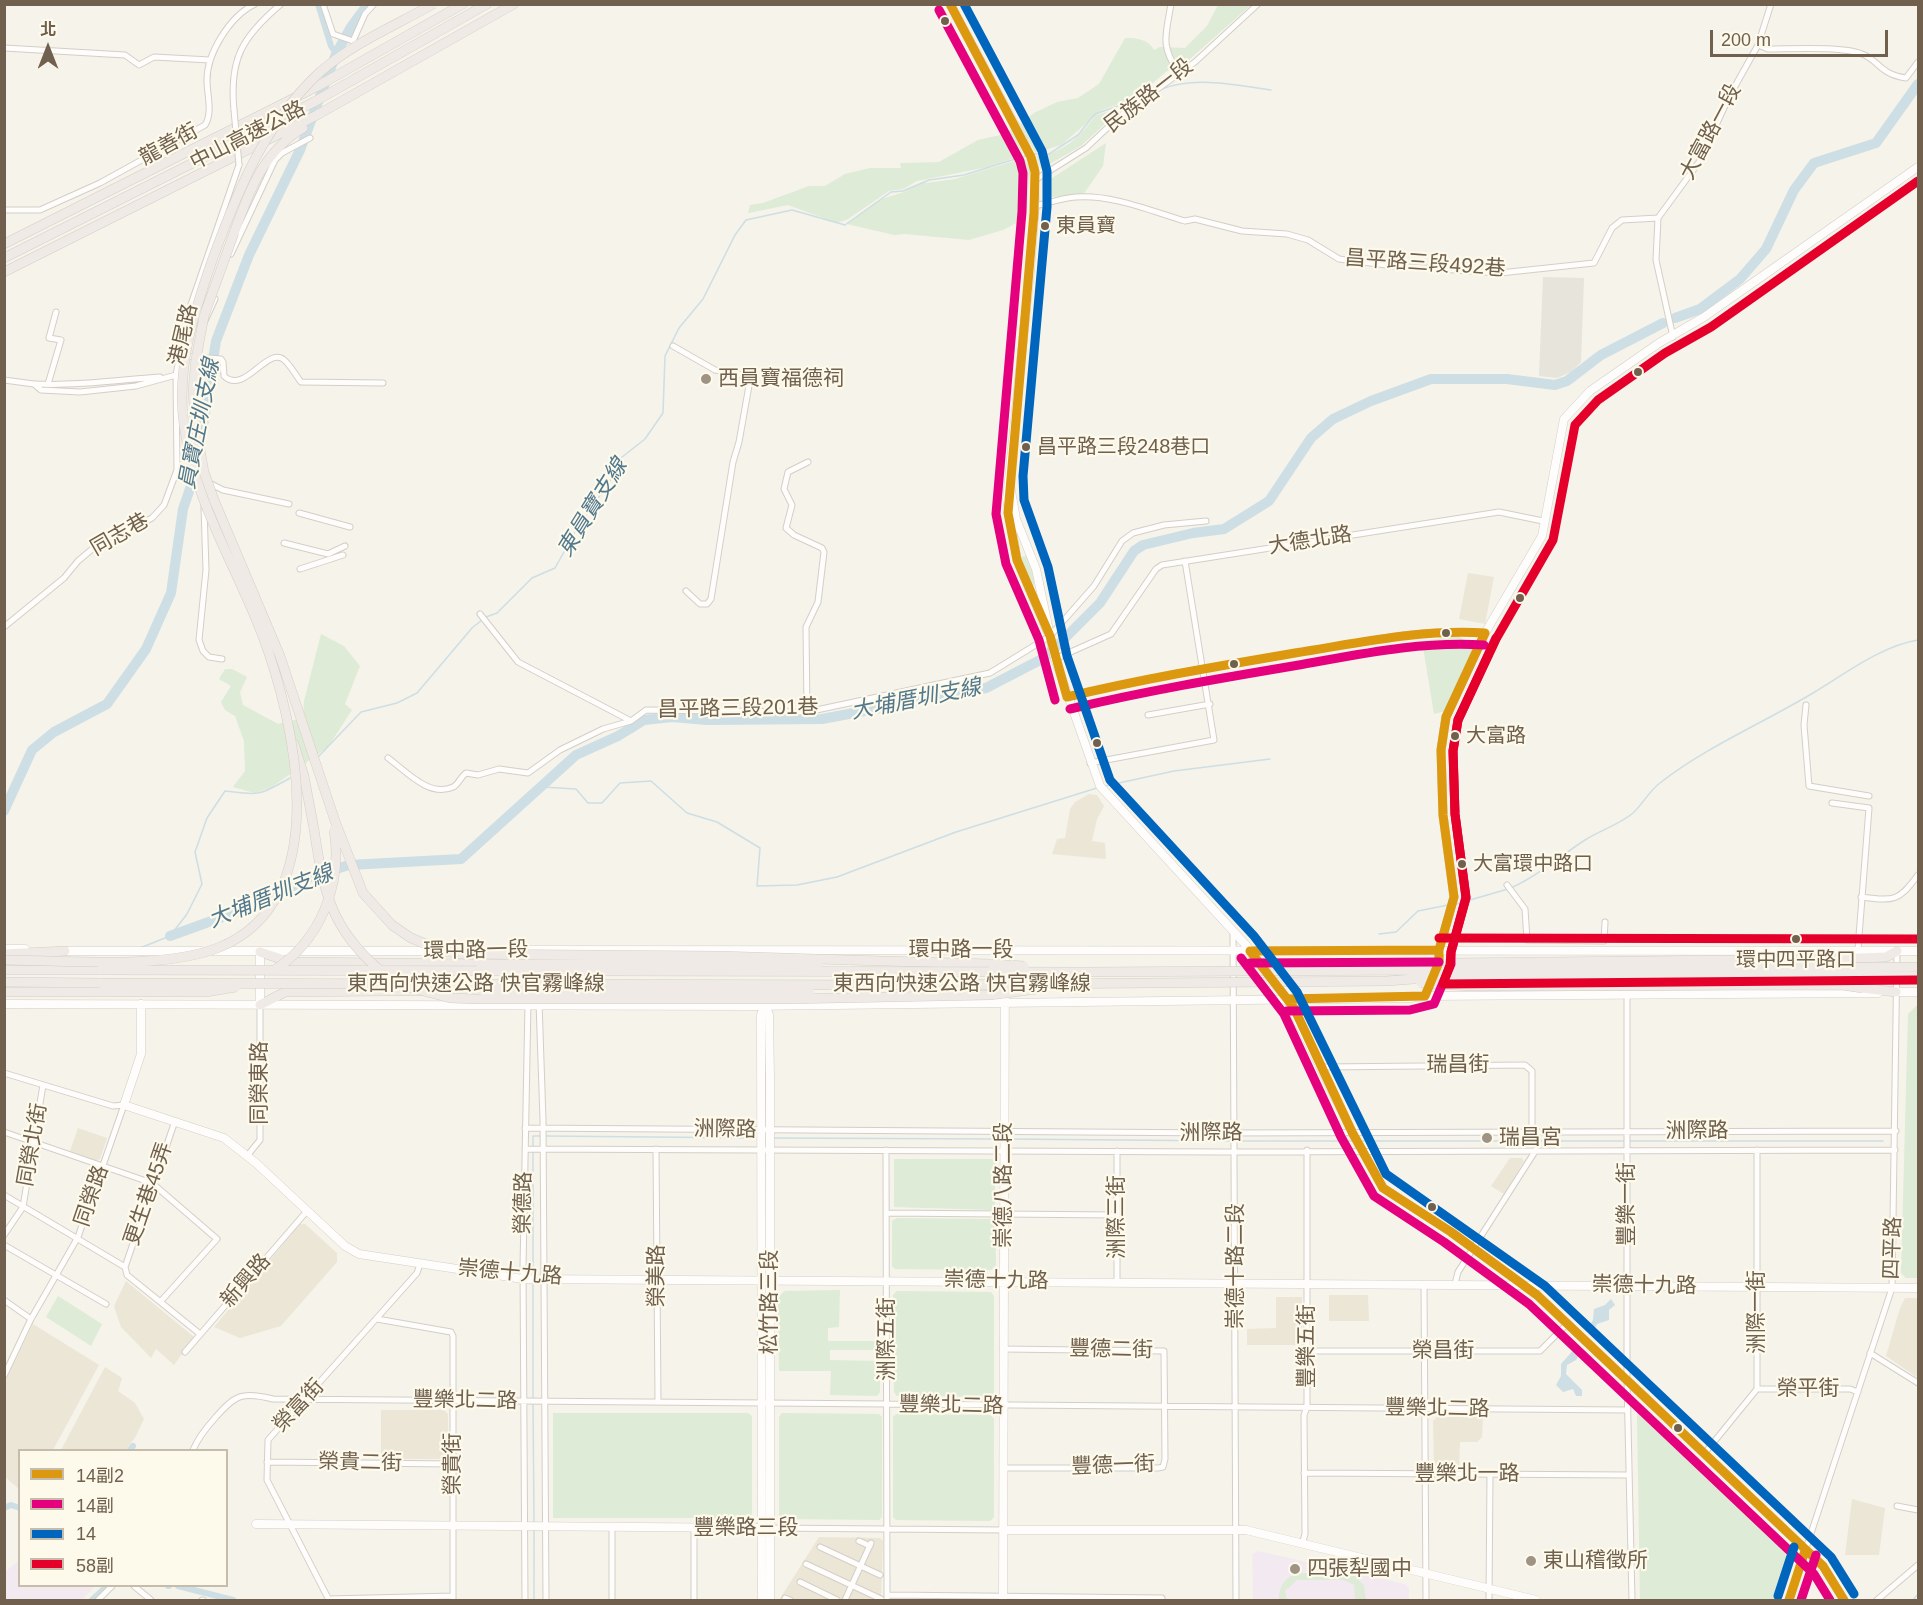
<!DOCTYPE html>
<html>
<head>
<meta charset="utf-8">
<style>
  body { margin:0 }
  #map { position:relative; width:1923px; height:1605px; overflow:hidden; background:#f5f3ea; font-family:Arial,"Noto Sans TC",sans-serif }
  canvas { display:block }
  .frame { position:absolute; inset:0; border:6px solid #70604d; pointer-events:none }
  .legend { position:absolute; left:18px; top:1449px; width:210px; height:138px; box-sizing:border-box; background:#fdf9eb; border:2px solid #c5bcac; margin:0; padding:8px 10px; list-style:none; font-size:18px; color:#70604d }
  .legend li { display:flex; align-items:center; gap:12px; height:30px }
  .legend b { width:30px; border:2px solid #c5bcac }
  .north { position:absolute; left:18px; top:18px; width:60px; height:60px; -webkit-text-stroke:4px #fdf9eb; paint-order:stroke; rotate:0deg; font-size:16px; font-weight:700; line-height:24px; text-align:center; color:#70604d }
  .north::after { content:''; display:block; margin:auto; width:21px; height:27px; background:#70604d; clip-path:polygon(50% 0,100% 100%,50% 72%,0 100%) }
  .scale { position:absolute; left:1710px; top:30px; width:178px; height:27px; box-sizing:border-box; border:3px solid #70604d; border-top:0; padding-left:8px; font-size:18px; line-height:21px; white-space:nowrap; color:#70604d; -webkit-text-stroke:4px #fdf9eb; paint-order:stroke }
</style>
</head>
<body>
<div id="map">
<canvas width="1923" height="1605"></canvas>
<div class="frame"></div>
<ul class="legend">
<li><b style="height:8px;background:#dc980f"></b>14副2</li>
<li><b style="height:8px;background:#e5007d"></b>14副</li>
<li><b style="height:8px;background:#0065bd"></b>14</li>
<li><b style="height:8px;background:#e4002b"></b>58副</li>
</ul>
<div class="north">北</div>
<div class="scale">200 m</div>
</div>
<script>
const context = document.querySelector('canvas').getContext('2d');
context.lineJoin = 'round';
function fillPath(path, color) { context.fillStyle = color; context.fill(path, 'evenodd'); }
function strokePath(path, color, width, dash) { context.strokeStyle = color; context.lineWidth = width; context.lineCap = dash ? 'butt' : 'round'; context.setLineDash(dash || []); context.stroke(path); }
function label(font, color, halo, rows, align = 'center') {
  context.font = font + ' Arial,"Noto Sans TC",sans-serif'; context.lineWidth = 4.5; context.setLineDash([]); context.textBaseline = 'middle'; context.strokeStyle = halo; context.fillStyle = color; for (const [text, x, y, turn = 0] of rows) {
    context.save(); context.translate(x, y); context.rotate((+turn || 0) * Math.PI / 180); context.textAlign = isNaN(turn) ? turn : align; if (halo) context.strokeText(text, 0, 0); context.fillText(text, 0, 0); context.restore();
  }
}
const residential = new Path2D(`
  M1468,573L1494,577L1485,624L1459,619Z
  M1089,794L1097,795L1104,806L1097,819L1092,841L1105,843L1106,859L1052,854L1057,839L1065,838L1070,809L1075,802Z
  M78,1128L107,1138L100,1159L96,1161L70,1151Z
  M1510,1158H1522L1524,1161L1504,1194L1491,1186Z
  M300,1224H305L337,1253V1262L281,1326L240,1338L214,1327Z
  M126,1281L194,1337L174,1365L156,1349L151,1358L121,1327L114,1306Z
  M1329,1295H1368L1369,1321H1329Z
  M1276,1297H1302V1345H1247V1329L1276,1328Z
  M1905,1298H1918V1378L1886,1356L1900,1308Z
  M33,1324L99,1365L53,1450H20L19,1489L5,1477V1382Z
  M105,1367L122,1378L118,1391L135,1403L144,1419L136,1436L126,1450H61Z
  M381,1410H444L448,1414V1456L444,1459H381Z
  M1437,1417H1483L1482,1437L1477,1442H1460L1459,1470L1437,1469L1434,1466L1433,1421Z
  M1852,1499L1885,1508L1879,1555H1845Z
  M819,1537L880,1538L883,1541L881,1600H779Z`);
const industrial = new Path2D(`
  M1543,277L1584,278L1581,362L1571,372L1557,378L1539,376Z`);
const education = new Path2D(`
  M1258,1551L1405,1584L1409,1588V1600H1253L1252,1554Z
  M19,1560L20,1586H95L82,1600H5V1572Z`);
const green = new Path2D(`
  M1218,5H1251L1182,66L1167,71L1135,98L1102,110L1096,115L1122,108L1081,146L1041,169L1036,156C1060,156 1082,135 1095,116L1061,145L1035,153L1020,124L1034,113L1057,102L1078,98L1099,84L1125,38C1137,38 1148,39 1154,50L1160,47L1185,48L1207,26Z
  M1013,128L1023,155L988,167L917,181L903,189L889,191L848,219L837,223L788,205L748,213L750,205L763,203L809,186H825L845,174L870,168H901L900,163L939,162L978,140L1005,134Z
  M1106,143L1103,166L1083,195L1050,197L1046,182Z
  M1024,158L1030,167L1027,208L1020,221L1003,230L969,240L905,234L894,235L847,224L879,200L904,192L919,184L955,179Z
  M1028,556L1034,579V588L1019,557Z
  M321,634L344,646L360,666L345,704L352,710L328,747L272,787L255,793L233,787L245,771L244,741L235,716L225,710L221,702L231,686L219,679L225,669H232L247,677L240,692L243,705L278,724L303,718L304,701Z
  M1458,636L1476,646L1446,711L1434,714L1422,641Z
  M1918,1004V1278H1906L1901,1273L1908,1014Z
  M894,1159H992L995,1162V1206L992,1210L894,1207Z
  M897,1218L992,1219L995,1222L996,1265L991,1270L895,1269L892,1266V1221Z
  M840,1290L839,1327L828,1328V1341H880V1350H830V1360L880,1361V1392L877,1396L830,1395L831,1371H779L778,1297L785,1291Z
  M897,1291L991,1292L994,1296V1393L990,1397L897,1396L894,1392L893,1295Z
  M58,1296L102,1324L91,1346L46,1317Z
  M1643,1407L1782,1541L1787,1561L1775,1600H1640L1637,1417L1638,1411Z
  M553,1413H748L752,1416V1515L748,1518H553Z
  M782,1413L879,1414L882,1417V1517L879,1520L782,1519L779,1515V1417Z
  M896,1414L990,1415L994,1419V1517L990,1521L896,1520L893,1517V1417Z
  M1300,1573L1353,1574L1364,1585L1366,1600H1355L1354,1585L1344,1580H1297L1285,1591L1287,1600H1279C1279,1586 1285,1576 1300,1573Z`);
const water = new Path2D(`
  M1611,1299L1615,1305L1609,1310V1320L1597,1324L1593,1331L1589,1327L1593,1320L1594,1309L1605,1305Z
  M1576,1347L1581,1352L1576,1360L1567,1365L1566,1374L1582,1390V1396H1576L1573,1389L1563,1392L1556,1385L1561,1376V1364Z`);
const stream = new Path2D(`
  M1162,89C1194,76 1237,85 1271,90
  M1032,154H1049L1078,135L1095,114L1141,98
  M486,617L497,613L532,578L555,568L579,525L610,481L617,461L645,439L663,413L665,356L679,328L703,299L735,235L746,220L792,210L845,225L891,192L903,191L929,180L964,175L1025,156
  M318,757L361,712L397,703L417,693L472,628L482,620
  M1105,786L1174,771L1270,759
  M542,787L576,789L588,803H602L620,783L651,781L687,813L717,822L760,848L757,886L797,885L837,877L956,832L1097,788
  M1513,887C1540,875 1560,856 1585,840C1600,830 1619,825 1633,813C1643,804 1649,791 1660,783C1706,747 1763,723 1813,693C1845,674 1881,646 1918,640
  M1456,904L1508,889
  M1379,934L1396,932L1418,911L1448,905
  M140,948L170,936L187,914L202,884L195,852L207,818L225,791C260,795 259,796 290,778
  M546,1136L758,1138
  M774,1138L1001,1139
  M1008,1139L1232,1141
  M1236,1141H1355
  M1359,1141H1625
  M1629,1141H1883
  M533,1147V1136H542
  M533,1151V1276
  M533,1283V1399
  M533,1403L534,1522
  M534,1529V1600
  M1913,1600L1918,1594`);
const canal = new Path2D(`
  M318,4L331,46L336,54
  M130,1450L133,1446
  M4,1508L11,1505L20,1508
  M168,1586H169
  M178,1586L233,1600
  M92,1600L107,1586`);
const river = new Path2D(`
  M1675,318L1700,309L1740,279L1766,249L1794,190L1814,163L1876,143L1918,84
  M4,811L32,750L54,732L107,704L146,649L171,593L183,509L196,471L216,341L249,255L300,150L336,54L351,27L368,4
  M170,936L261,903L310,877L349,865L461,859L576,755L618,736L644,720L672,717L707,720L822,719L986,688L1042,659L1060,643L1100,603L1134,551L1143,545L1193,533L1224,529L1269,501L1311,438L1333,419L1371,401L1431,379H1507L1555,385L1567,381L1601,355L1663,323`);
const street = new Path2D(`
  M323,4L333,34L353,41L365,14L374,4
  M1171,4C1166,34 1160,46 1178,71
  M1758,45L1768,49C1791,49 1842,46 1862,54C1880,61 1879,74 1906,78L1918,62
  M4,48L125,55L139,65L154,57L210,60
  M234,110C229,59 242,37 281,4
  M1035,180L1086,148L1120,116L1195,62L1258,4
  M1035,206C1048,203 1062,198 1076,197C1111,194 1151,211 1185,221L1195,219L1242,231L1287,234L1308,240L1339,259L1394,266L1500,273L1594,263L1612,228L1622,220L1658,218
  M4,210H40L100,183L205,125C213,113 207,95 207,80C207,53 230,16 255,4
  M231,254L275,160L282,153L310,138
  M204,323L215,299
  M1673,337L1656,260L1658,218L1699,162L1729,97L1758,45L1771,4
  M673,346L715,370L747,376L750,380L739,442L733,462L711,599L707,604H700L686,591
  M183,356L221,359L223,362L224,376C244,395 266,348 283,359C290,364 296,376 301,382L383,383
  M4,380L34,384L41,390L80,392L136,386L176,375
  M35,384C77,386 117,380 160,377
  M48,384L61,340L49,338L56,312
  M177,470L195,477
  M209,483L223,490L289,504
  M204,507L206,570L199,640L203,651L209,657L222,659
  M299,513L350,527
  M284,543L328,554L345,546
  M300,569L343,555
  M480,614L518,662L631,721
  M4,627L64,578L78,561L97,545L152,518L164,505L177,470L176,375L187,316L239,165
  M1055,659L1111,634L1156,569L1162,565L1499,512L1543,521
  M1067,697C1147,677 1228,665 1309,651C1368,641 1425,627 1485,633
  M1806,705L1804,725L1809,786L1869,796
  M807,712L806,627L818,602L824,552L822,548L794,535L786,528L792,505L784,489L788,472L808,462
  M1148,715L1210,704
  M388,758C406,771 429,798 453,787C459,784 460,777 466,773L478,775L499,769L528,773L560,750L603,729L631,721L646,710L807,712L990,673L1050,636L1094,586L1122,541L1133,533L1164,525L1206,521
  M1090,763L1214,740L1185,561
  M1832,803L1869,808L1858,949
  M1507,885L1525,909L1527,940L1604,941L1605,922
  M1861,897C1894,901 1898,902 1918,875
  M1233,932L1236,1600
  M1627,993V1380L1632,1600
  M539,1002L543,1120L546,1600
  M1322,1067L1525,1065L1532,1071V1130
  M4,1073L113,1106L124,1105L78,1237L31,1319L4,1376
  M525,1128L1224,1133L1896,1131
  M4,1132L152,1183L217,1239L161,1301
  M525,1149L1224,1152L1895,1150
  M656,1149L658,1402
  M886,1150L887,1600
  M1117,1151V1282
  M247,1156L260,1140V1005
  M4,1195L125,1267
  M886,1213L1117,1215
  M4,1235L23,1207L43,1085
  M4,1245L106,1304
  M125,1267L175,1121
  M125,1267L127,1275L200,1334
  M1424,1284L1426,1600
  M1455,1284L1458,1272L1536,1150
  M4,1300L31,1319
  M377,1319L451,1332L453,1336V1600
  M1003,1349L1164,1351L1165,1459L1163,1467L1158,1468H1003
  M1307,1351H1540L1568,1323
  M185,1352L307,1211
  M1870,1353L1918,1383
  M1757,1389H1850L1858,1392
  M193,1450C198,1438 206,1428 215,1418C235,1395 242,1391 273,1399L1628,1410
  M1704,1454L1757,1389V1150
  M267,1462L453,1464
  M1304,1473L1629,1475
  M1897,1506L1918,1510
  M612,1528V1600
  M694,1528V1600
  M770,1528L1004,1530
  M859,1541L870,1546
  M1303,1541L1305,1534L1304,1415L1307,1407V1150
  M820,1547L880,1575
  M806,1564L881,1599
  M800,1582L837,1600
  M134,1586L151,1600
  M889,1595L1162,1598V1600
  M785,1598L790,1600
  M329,1599L453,1596
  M98,1600L112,1586
  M202,1600H203
  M329,1600L267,1480L268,1440L417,1273L420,1264
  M525,1600L523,1267L528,1002
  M845,1600L871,1543
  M1489,1600L1490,1474
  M1789,1600L1892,1288L1897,951
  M1877,1600L1918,1565`);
const secondary = new Path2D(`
  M950,4L1023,140L1034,166L1035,206L1030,271L1007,499L1017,560L1047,631
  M1010,485L1016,519L1036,569L1055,659L1100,786L1245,944L1287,999L1355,1138
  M4,949H25
  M507,950L1918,951
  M61,951H201
  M213,951H441
  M260,952V1005
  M1893,992H1918
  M1425,996L1439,962V950L1454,897L1443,815L1441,750L1446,717L1485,633L1542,536L1564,419L1590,391L1659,343L1704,317L1918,167
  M4,1004L750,1006L1410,998L1425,996L1878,993
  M141,1004V1054L124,1105L224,1138L256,1163L345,1246L359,1254L523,1279L1918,1288
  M765,1005L769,1015L770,1078V1600
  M1358,1143L1383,1188L1451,1232L1537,1295L1823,1566L1844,1600
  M256,1524L766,1528
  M1004,1530H1246L1536,1600
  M762,1600L761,1015L765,1003
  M1003,1600L1005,950`);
const highway = new Path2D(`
  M234,233C249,191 263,152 303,128
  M4,244L318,86L463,4
  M4,258L314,102L487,4
  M4,272L317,115L514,4
  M294,744L304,776L314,829
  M260,952L290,962L481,964
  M4,954L65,951
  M1838,959L1886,957L1897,951
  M848,960L992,964
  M4,970H101
  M4,982L101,983
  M1862,988L1896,992
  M260,1005L285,992L482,990`);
const streetBridge = new Path2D(`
  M234,110L239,165`);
const highwayBridge = new Path2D(`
  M234,233L204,316L196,359L193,390L195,421L204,472L214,500L280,656L335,821L363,893L392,925L411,938L443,951L462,954L720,956L848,960
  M314,829C323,890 331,930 381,971
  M4,960C65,960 165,970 220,947C335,899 296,724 262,634C235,564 194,500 184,425C176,367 194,312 213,258C238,190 265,123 320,72C353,43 395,26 433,4
  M1451,963L1838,959
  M481,964L819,963
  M992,964L1024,966
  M101,970L1086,972L1918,967
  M273,971C320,941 343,885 334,830
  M101,983L910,985L1387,981L1440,977L1918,976
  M1421,983L1470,986L1842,985L1862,988
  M408,987L450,998L476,999H788L990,995L1037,989
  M482,990L810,993
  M4,992H206L236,987`);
const bus1 = new Path2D(`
  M950,4L1031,157L1035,172L1034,213L1008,513L1017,560L1050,636L1067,697
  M1067,697C1142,679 1219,666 1295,653C1359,643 1420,629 1485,633
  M1250,951L1294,1008L1352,1132L1383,1188L1451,1232L1537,1295L1823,1566L1844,1600
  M1250,951L1439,950
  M1287,999L1425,996L1439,962V950L1454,897L1443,815L1441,750L1446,717L1485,633
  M1789,1600L1805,1551`);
const bus2 = new Path2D(`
  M939,10L1020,161L1023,173L1022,212L996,514L1006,564L1039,640L1055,700
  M1070,709C1145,691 1222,678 1299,665C1361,654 1421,641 1484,645
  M1241,958L1284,1014L1341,1137L1374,1196L1444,1242L1529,1304L1814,1574L1830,1600
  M1250,963L1439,962
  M1287,1011L1410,1010L1434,1004L1451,964V952L1466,897L1455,814L1453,751L1458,720L1496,638
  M1801,1600L1816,1555`);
const bus3 = new Path2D(`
  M964,4L1042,151L1047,171V207L1023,476L1024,500L1048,567L1067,656L1110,780L1254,936L1297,992L1386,1174L1545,1286L1831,1557L1854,1594
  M1778,1596L1794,1547`);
const bus4 = new Path2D(`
  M1439,938L1918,939
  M1918,980L1443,984L1450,965L1451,952L1466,898L1455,814L1453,751L1458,720L1496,639L1553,540L1575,425L1598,400L1665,353L1711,327L1918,181`);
const markers = [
  [945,21,5,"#70604d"],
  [1045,226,5,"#70604d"],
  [1638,372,5,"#70604d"],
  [706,379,6,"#9f9384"],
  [1026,447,5,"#70604d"],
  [1520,598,5,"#70604d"],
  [1446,633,5,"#70604d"],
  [1234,664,5,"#70604d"],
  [1455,736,5,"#70604d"],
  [1097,743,5,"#70604d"],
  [1462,864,5,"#70604d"],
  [1796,939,5,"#70604d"],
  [1487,1138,6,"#9f9384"],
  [1432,1207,5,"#70604d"],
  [1678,1428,5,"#70604d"],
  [1531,1561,6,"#9f9384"],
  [1295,1569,6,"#9f9384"]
];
const busNames = [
  ["東員寶",1056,226],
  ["昌平路三段248巷口",1037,447],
  ["大富路",1466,736],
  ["大富環中路口",1473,864],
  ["環中四平路口",1796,960,"center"]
];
const streetNames = [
  ["民族路一段",1149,96,-38],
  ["大富路一段",1711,132,-62],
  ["中山高速公路",248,136,-27],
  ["龍善街",169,145,-29],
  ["昌平路三段492巷",1425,264,4],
  ["港尾路",184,335,-77],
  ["同志巷",120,535,-30],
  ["大德北路",1310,541,-9],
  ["昌平路三段201巷",738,709,-1],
  ["環中路一段",961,950],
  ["環中路一段",476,951,-1],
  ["東西向快速公路 快官霧峰線",476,984],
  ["東西向快速公路 快官霧峰線",962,984],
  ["瑞昌街",1458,1065],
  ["同榮東路",260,1083,-90],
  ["洲際路",725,1130,1],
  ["洲際路",1697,1131],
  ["洲際路",1211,1133],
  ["同榮北街",33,1145,-80],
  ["崇德八路二段",1004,1185,-90],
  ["更生巷45弄",149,1194,-71],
  ["同榮路",92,1196,-71],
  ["榮德路",524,1203,-89],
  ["豐樂一街",1627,1204,-90],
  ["洲際三街",1117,1217,-90],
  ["四平路",1893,1248,-88],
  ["崇德十路二段",1236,1266,-90],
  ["崇德十九路",510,1273,5],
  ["榮美路",657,1276,-90],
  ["新興路",246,1281,-49],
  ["崇德十九路",996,1281,1],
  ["崇德十九路",1644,1286,1],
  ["松竹路三段",770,1302,-90],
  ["洲際一街",1757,1312,-90],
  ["洲際五街",887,1339,-90],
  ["豐樂五街",1307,1346,-90],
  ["豐德二街",1111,1350,1],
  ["榮昌街",1443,1351],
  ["榮平街",1808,1389],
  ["豐樂北二路",465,1401,1],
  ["榮富街",299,1406,-47],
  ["豐樂北二路",951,1406,1],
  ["豐樂北二路",1437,1409,1],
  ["榮貴二街",360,1463,1],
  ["榮貴街",453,1464,-90],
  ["豐德一街",1113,1466,-2],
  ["豐樂北一路",1467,1474],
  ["豐樂路三段",746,1528]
];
const poiNames = [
  ["西員寶福德祠",718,379],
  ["瑞昌宮",1499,1138],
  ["東山稽徵所",1543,1561],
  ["四張犁國中",1307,1569]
];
const waterNames = [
  ["員寶庄圳支線",200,424,-79],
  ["東員寶支線",593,508,-58],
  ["大埔厝圳支線",916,700,-11],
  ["大埔厝圳支線",271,897,-22]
];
fillPath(residential, '#ece6d7');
fillPath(industrial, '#e7e4db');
fillPath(education, '#f3eaf1');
fillPath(green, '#deebd6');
fillPath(water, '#cddee4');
strokePath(stream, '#cddee4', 1.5);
strokePath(canal, '#cddee4', 6);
strokePath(river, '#cddee4', 10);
strokePath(street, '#d3cfc7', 7);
strokePath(secondary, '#d3cfc7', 9);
strokePath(highway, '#d3cfc7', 10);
strokePath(street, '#fefdfc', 5);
strokePath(secondary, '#fefdfc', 8);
strokePath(highway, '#efeae5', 9);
strokePath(streetBridge, '#d3cfc7', 7, []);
strokePath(highwayBridge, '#d3cfc7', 10, []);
strokePath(streetBridge, '#fefdfc', 5);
strokePath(highwayBridge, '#efeae5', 9);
strokePath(bus1, '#dc980f', 9);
strokePath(bus2, '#e5007d', 9);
strokePath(bus3, '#0065bd', 9);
strokePath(bus4, '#e4002b', 9);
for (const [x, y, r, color] of markers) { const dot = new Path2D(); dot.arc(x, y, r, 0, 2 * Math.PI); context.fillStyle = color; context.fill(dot); strokePath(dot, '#fdf9eb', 2); }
label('20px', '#70604d', '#fdf9eb', busNames, 'left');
label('21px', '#70604d', '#fdf9eb', streetNames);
label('21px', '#70604d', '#fdf9eb', poiNames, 'left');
label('italic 22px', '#51788d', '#fdf9eb', waterNames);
</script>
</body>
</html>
